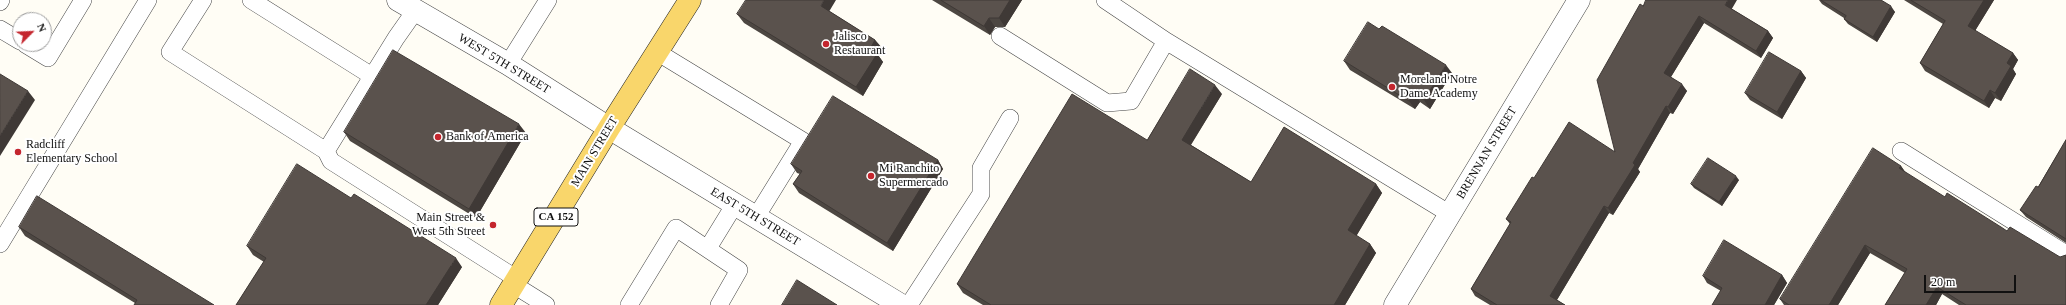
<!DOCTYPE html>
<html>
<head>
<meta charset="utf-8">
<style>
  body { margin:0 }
  #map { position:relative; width:2066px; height:305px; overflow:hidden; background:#fffdf5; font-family:Georgia,serif }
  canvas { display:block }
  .north { position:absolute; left:12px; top:12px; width:40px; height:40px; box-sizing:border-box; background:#fff; border:1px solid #a0a0a0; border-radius:50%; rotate:66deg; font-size:11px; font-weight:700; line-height:16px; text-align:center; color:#111 }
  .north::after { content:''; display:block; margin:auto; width:14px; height:18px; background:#c4262e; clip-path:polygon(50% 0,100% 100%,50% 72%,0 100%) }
  .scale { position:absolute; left:1924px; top:275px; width:92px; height:18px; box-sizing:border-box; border:2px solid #111; border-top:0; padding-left:5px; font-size:12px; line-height:14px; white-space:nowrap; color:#111; -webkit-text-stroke:3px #fff; paint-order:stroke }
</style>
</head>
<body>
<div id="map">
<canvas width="2066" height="305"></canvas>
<div class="north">N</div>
<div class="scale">20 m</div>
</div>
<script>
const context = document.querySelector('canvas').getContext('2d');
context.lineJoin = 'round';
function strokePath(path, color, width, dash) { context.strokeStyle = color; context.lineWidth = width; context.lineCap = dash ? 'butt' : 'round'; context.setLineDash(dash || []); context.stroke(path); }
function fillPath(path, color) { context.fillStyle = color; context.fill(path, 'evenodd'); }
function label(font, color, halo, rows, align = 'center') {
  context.font = font + ' Georgia,serif'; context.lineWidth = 4; context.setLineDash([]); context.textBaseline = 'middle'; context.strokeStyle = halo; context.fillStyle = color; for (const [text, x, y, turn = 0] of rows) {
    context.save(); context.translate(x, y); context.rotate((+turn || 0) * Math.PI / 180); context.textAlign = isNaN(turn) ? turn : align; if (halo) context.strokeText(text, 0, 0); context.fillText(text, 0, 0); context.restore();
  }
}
const service = new Path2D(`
  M203,0L170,52L326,151L396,38L415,11
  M251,0L372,76
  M0,2L1,0
  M0,29L20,41
  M1000,36L1107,103L1131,101L1166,41L1105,0
  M1166,41L1450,214
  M25,44L48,58L83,0
  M657,52L803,141L756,217
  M508,64L548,0
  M326,151L331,161L517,279
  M1901,151L2066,254
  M0,244L148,0
  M708,248L735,204
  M514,285L546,305
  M629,305L676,228L739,270L719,305
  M909,305L981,194V168L1010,118`);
const minor = new Path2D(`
  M398,0L508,64L609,128L901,305`);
const tertiary = new Path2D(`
  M1395,305L1579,0`);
const primary = new Path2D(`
  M501,305L609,128L690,0`);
const wall = new Path2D(`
  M932,0H1022L1005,27H995L990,35Z
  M1819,0H1881L1895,12L1877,42L1848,24L1844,19V18L1822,4Z
  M1904,0H1994L1975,31L2013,53L2018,60L2013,69L2016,74L2001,101L1995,98L1989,108L1925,71L1920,63L1943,24Z
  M1643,6L1732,9L1768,31L1773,38L1761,58L1704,23L1671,77L1687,91L1673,114L1670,113L1638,169L1640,172L1613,215L1609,213L1557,300L1565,305H1490L1475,296L1471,289L1510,224L1506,219L1534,178L1615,152Z
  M829,11L875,40L882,48L878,55L883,62L863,96L744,23L737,14Z
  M1344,61L1452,73L1430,109L1420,102L1415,109L1350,70Z
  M1801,71L1806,78L1782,119L1750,100L1745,93Z
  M1222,94L1191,145L1251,182L1376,184L1382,193L1356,236L1370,244L1376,253L1345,305H983L963,293L957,284Z
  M344,132L526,133L476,218L350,141Z
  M2066,140V243L2026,217L2020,210L2038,187Z
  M938,160L943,169L893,251L799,193L793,184L800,174L797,173L791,164Z
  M1901,166L1905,172L2066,305H1959L1942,294L1936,305H1885L1905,273L1870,253L1838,305H1784L1780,299Z
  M1739,180L1722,206L1694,188L1691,184Z
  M19,227L214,305L135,303L25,236Z
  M247,246L462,267L438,305H236L264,262L253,255Z
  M1782,275L1787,283L1774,305H1712L1721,291L1707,283L1703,276Z`);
const shadedWall = new Path2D(`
  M824,0H836L827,15L821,6Z
  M1010,0H1022L1005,27L999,18Z
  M1728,0H1737L1730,12L1725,5Z
  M1984,0H1994L1973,34L1968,26Z
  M1891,6L1895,12L1877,42L1873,37Z
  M1699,16L1704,23L1669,80L1664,73Z
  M989,18L995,27L990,35L984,26Z
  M1768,31L1773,38L1761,58L1756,51Z
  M875,40L882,48L878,55L883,62L863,96L856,87L870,49Z
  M2013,53L2018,60L2013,69L2016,74L2001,101L1995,93L2007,63Z
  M1446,65L1452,73L1430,109L1424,100Z
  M1801,71L1806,78L1782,119L1777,112Z
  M1682,84L1687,91L1673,114L1668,107Z
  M1215,85L1222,94L1188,149L1182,140Z
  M1990,90L1995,98L1989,108L1984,101Z
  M28,91L35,100L0,156V136Z
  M1414,93L1420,102L1415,109L1409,101Z
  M1666,106L1670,113L1638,169L1640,172L1613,215L1608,208L1633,163Z
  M519,124L526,133L476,218L469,209Z
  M938,160L943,169L893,251L887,243Z
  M1901,166L1906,173L1899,168Z
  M1736,176L1739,180L1722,206L1719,202Z
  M1376,184L1382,193L1354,240L1348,230Z
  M1604,206L1609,213L1555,303L1550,296Z
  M1370,244L1376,253L1345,305H1334Z
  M1865,245L1870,253L1838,305H1829Z
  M456,258L462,267L438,305H426Z
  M1782,275L1787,283L1774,305H1765Z
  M1937,287L1942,294L1936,305H1926Z`);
const building = new Path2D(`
  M746,0H824L821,6L875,40L870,49L877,54L856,87L737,14Z
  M941,0H1010L999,18H989L984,26Z
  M1646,0H1728L1725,5L1768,31L1756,51L1699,16L1664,73L1682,84L1668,107L1666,106L1633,163L1635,165L1608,208L1604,206L1550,296L1565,305H1497L1471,289L1511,222L1506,219L1532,177L1534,178L1569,122L1615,152L1597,80L1640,4L1643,6Z
  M1821,0H1881L1891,6L1873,37L1844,19L1846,16Z
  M1911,0H1984L1968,26L2013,53L2007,63L2011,66L1995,93L1990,90L1984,101L1920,63L1945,21Z
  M1368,22L1379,29L1382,26L1446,65L1424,100L1414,93L1409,101L1344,61Z
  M393,50L519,124L469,209L344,132Z
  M1769,52L1801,71L1777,112L1745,93Z
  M1190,69L1215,85L1182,140L1251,182L1284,127L1376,184L1348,230L1370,244L1334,305H991L957,284L1072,94L1147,140Z
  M0,74L28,91L0,136Z
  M833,96L938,160L887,243L793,184L802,171L791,164Z
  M2066,140V239L2020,210L2036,186L2038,187Z
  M1873,148L1901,166L1899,168L1945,197L1947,193L2001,227L2007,231L2010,227L2060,257L2066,255V305H1966L1937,287L1926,305H1885L1907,269L1865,245L1829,305H1789L1780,299Z
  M1708,158L1736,176L1719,202L1691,184Z
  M297,164L351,198L354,194L456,258L426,305H236L266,258L247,246Z
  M37,196L214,305H134L137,300L19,227Z
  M1724,240L1782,275L1765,305H1712L1722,288L1703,276Z
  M797,280L837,305H782Z`);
const markers = [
  [826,44,4,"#c4262e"],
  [1392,87,4,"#c4262e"],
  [438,137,4,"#c4262e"],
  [18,152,4,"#c4262e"],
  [871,176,4,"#c4262e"],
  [493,225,4,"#c4262e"]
];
const shields = [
  [556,217,44]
];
const shieldNames = [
  ["CA 152",556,217]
];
const poiNames = [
  ["Jalisco",834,37],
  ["Restaurant",834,51],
  ["Moreland Notre",1400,80],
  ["Dame Academy",1400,94],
  ["Bank of America",446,137],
  ["Radcliff",26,145],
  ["Elementary School",26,159],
  ["Mi Ranchito",879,169],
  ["Supermercado",879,183],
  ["Main Street &",485,218,"right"],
  ["West 5th Street",485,232,"right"]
];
const streetNames = [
  ["WEST 5TH STREET",504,64,31],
  ["MAIN STREET",595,152,-59],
  ["BRENNAN STREET",1487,153,-59],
  ["EAST 5TH STREET",755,217,31]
];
strokePath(service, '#444', 18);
strokePath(minor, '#444', 23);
strokePath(tertiary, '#444', 23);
strokePath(primary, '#222', 23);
strokePath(service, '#fff', 17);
strokePath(minor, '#fff', 22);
strokePath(tertiary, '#fff', 22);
strokePath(primary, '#f9d66b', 22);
fillPath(wall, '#4d4742');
fillPath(shadedWall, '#3f3936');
fillPath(building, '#5a524d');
strokePath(building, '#3f3936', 1);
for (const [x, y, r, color] of markers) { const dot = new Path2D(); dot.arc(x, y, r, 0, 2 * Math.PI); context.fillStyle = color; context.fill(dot); strokePath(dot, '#fff', 1.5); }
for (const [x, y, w] of shields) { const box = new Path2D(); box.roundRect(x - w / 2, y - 9, w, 18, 3); context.fillStyle = '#fff'; context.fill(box); strokePath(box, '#111', 1); }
label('bold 11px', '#111', null, shieldNames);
label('12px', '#111', '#fff', poiNames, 'left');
label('12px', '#111', '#fff', streetNames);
</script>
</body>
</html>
